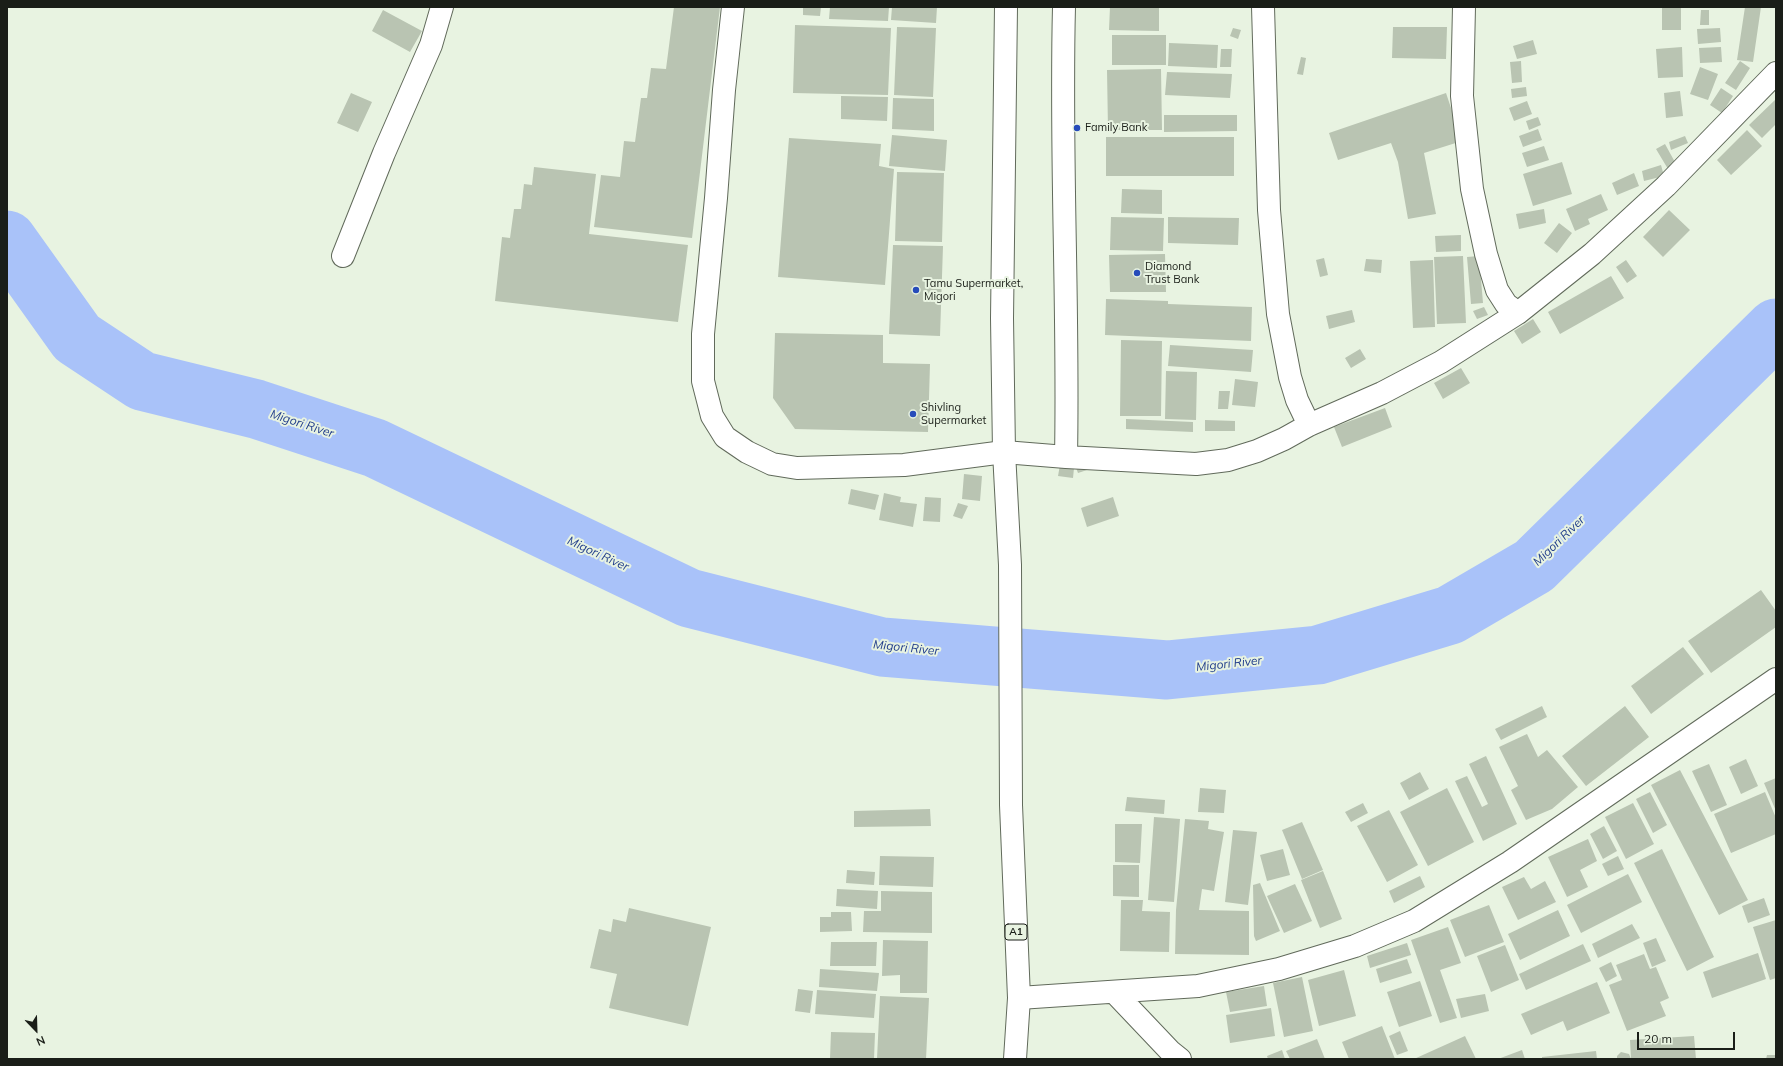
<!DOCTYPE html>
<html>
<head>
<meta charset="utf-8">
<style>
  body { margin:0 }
  #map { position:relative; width:1783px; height:1066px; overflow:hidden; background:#e8f3e1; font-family:Mulish,sans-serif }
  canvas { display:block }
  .frame { position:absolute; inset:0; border:8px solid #1a1e18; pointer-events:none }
  .north { position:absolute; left:16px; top:1010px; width:40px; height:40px; -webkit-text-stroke:3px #e8f3e1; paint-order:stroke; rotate:157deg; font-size:11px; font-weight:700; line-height:16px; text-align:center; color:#1a1e18 }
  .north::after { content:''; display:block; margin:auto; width:14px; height:18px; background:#1a1e18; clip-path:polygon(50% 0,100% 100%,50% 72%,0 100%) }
  .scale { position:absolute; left:1637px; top:1032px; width:98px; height:18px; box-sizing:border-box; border:2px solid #1a1e18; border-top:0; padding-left:5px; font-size:12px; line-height:14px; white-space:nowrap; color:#1a1e18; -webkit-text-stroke:3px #e8f3e1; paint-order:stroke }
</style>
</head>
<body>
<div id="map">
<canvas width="1783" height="1066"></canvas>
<div class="frame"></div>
<div class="north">N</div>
<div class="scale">20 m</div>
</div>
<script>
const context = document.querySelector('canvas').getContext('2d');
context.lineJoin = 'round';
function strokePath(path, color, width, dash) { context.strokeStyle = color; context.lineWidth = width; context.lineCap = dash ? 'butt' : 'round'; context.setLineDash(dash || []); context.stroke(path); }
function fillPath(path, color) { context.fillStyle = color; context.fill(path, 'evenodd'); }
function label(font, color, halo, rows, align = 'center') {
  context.font = font + ' Mulish,sans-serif'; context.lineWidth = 4; context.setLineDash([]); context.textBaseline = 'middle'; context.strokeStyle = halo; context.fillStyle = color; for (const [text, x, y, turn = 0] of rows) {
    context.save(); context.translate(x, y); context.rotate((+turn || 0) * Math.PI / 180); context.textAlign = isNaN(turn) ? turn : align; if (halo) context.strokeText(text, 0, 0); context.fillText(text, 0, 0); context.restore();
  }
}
const river = new Path2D(`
  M7,240L77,338L142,381L256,409L375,448L689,598L882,647L1167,670L1318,655L1450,615L1534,566L1776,328`);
const building = new Path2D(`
  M674,7H720L692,238L594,227L601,175L620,177L624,141L635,142L641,98H647L651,68L666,69Z
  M803,7H821L820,16L803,15Z
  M830,7H889L888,21L829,19Z
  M892,7H937L936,23L891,20Z
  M1110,7H1159V31L1109,30Z
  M1662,7H1681V30H1662Z
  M1745,7H1761L1753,62L1737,60Z
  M383,10L422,31L410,52L372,31Z
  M1701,10H1709V25H1700Z
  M795,25L891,28L888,95L793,93Z
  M897,27L936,28L933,97L894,95Z
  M1393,27H1447L1446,59L1392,58Z
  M1233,28L1241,30L1238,39L1230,36Z
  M1720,28L1721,42L1698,44L1697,29Z
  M1112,35H1166V65H1112Z
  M1533,40L1537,54L1517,59L1513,46Z
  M1169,43L1218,45L1217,68L1168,66Z
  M1682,47L1683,77L1658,78L1656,49Z
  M1721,47L1722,62L1700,63L1699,48Z
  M1221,49H1232L1231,67H1220Z
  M1301,57L1306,58L1303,75L1297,74Z
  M1521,61L1522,82L1512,83L1510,62Z
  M1740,61L1750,68L1736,90L1725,83Z
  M1700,67L1718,74L1708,100L1690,94Z
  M1161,69L1162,130H1108L1107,70Z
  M1167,72L1232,74L1230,98L1165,95Z
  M1526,87L1527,96L1512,98L1511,89Z
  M1721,88L1733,96L1722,113L1710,105Z
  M1680,91L1683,116L1666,118L1664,93Z
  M351,93L372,102L358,132L337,123Z
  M1446,93L1462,141L1424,153L1436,214L1408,219L1398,162L1391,143L1338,160L1329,133Z
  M841,96L888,97L887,121L841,119Z
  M893,98L934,99V131L892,129Z
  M1776,99V124L1762,138L1749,125Z
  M1527,101L1532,114L1514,121L1509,108Z
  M1164,115H1237V131L1164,132Z
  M1538,117L1541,125L1529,130L1526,121Z
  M1538,129L1542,140L1523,147L1519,136Z
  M1747,130L1762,146L1731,175L1717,160Z
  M892,135L947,140L945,171L889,166Z
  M1685,136L1688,143L1671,150L1669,142Z
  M1106,137H1234V176H1106Z
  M789,138L881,144L879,166L894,169L885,285L778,277Z
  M1665,144L1676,164L1668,169L1656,149Z
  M1544,146L1549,160L1527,167L1522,153Z
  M1562,162L1572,194L1533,206L1523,174Z
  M1661,165L1664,176L1644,181L1642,171Z
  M534,167L596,174L589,234L688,245L678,322L495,301L502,237L510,238L514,209H521L524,184L532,185Z
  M897,172L944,173L942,242L895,241Z
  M1634,173L1639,186L1617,195L1612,183Z
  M1122,189L1162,190V214L1121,213Z
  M1601,194L1608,210L1588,219L1590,224L1575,231L1566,209Z
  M1544,209L1546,223L1519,229L1516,214Z
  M1669,210L1690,230L1663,257L1643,237Z
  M1111,217L1164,218L1163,251L1110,250Z
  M1168,217L1239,218L1238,245L1168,243Z
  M1559,223L1572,233L1557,253L1544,243Z
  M1461,235V251L1436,252L1435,236Z
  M893,245L943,246L940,336L889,334Z
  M1165,254L1166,292H1110L1109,255Z
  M1463,256L1466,323L1437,324L1434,257Z
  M1479,256L1483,303L1471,304L1467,257Z
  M1324,258L1328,275L1320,277L1316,260Z
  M1366,259L1382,260L1381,273L1364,271Z
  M1433,260L1435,327L1413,328L1410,261Z
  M1626,260L1637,276L1627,283L1616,267Z
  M1611,276L1624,298L1560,334L1548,312Z
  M1106,299L1168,301V304L1252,307L1251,341L1105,335Z
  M1484,307L1488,315L1477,319L1473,311Z
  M1352,310L1355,322L1329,329L1326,316Z
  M1533,319L1541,332L1522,344L1514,331Z
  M775,333L883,335V363L930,364L928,432L795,429L773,398Z
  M1121,340L1162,341L1161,416H1120Z
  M1170,345L1253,350L1251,372L1168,366Z
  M1360,349L1366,359L1351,368L1345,358Z
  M1461,368L1470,383L1443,399L1434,383Z
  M1166,371L1197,372L1196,420L1165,419Z
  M1235,379L1258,382L1255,407L1232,405Z
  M1219,391H1230L1228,409H1218Z
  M1385,408L1392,427L1342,447L1334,427Z
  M1126,419L1193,422V432L1126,429Z
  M1205,420L1235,421V431H1205Z
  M1087,460L1090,469L1078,473L1075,465Z
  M1060,465L1074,468L1073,478L1058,476Z
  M964,474L982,476L980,501L962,499Z
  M851,489L879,495L875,510L848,504Z
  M884,493L901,497L900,502L917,504L913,527L879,520Z
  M925,497L941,498L940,522L923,521Z
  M1113,497L1119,516L1087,527L1081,508Z
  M958,503L968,506L962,519L953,516Z
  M1761,590L1776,611V627L1711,673L1688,641Z
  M1683,647L1704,674L1651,714L1631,686Z
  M1542,706L1547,717L1501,740L1495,729Z
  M1625,706L1649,737L1586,786L1562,756Z
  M1527,734L1538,757L1547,750L1578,787L1552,809L1526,820L1511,790L1518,786L1499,747Z
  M1486,756L1517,824L1483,841L1455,781L1467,776L1482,807L1488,804L1469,764Z
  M1746,759L1758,786L1741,794L1729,767Z
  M1709,764L1727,805L1711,812L1692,771Z
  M1680,770L1748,900L1719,915L1651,785Z
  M1420,772L1429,789L1409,800L1400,783Z
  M1776,778V811L1764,783Z
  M1200,788L1226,790L1224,813L1198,812Z
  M1447,788L1474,842L1428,866L1400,812Z
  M1650,792L1667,825L1653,833L1636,799Z
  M1765,792L1776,818V834L1731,853L1714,814Z
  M1127,797L1165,800L1164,814L1125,811Z
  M1363,803L1368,813L1351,822L1345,812Z
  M1633,803L1654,844L1626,859L1605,817Z
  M930,809L931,826L854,827V811Z
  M1389,810L1418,865L1387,882L1357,826Z
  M1154,817L1180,819L1174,902L1148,900Z
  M1185,819L1209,821L1208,829L1224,832L1214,891L1202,889L1199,910L1249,911V955L1175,954L1176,910Z
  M1302,822L1323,870L1302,879L1282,830Z
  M1115,824H1142L1140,863L1115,862Z
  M1604,826L1617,851L1603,859L1590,834Z
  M1233,830L1257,832L1248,905L1225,902Z
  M1588,839L1597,861L1580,870L1588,887L1567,897L1548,857Z
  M1283,849L1290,875L1267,881L1260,855Z
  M1662,849L1714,957L1687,971L1634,863Z
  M880,856L934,857L933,887L879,885Z
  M1618,856L1624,869L1608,876L1602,864Z
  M1113,865H1139V897L1113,896Z
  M847,870L875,872L874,885L846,883Z
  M1323,871L1342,919L1320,928L1301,880Z
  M1628,874L1642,902L1581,933L1567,905Z
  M1420,876L1425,887L1394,903L1389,891Z
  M1524,877L1531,889L1545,881L1556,902L1518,920L1502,887Z
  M1260,883L1280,931L1256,941L1254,936L1253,885Z
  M1295,884L1312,921L1284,933L1267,896Z
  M837,889L878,891L877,909L836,906Z
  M881,891L932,892V933L863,932L864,911H881Z
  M1764,898L1770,915L1748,923L1742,906Z
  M1121,900H1143L1142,911L1170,912L1169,952L1120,951Z
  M1489,905L1504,942L1465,957L1450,920Z
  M629,908L711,927L688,1026L609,1008L617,974L590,968L599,929L611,932L613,919L626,922Z
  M1558,910L1570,936L1520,960L1508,934Z
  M831,912H851L852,931L820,932V917H831Z
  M1776,920V978L1770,980L1753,927Z
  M1632,924L1640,938L1598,958L1592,944Z
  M1448,927L1461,963L1440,970L1457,1018L1440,1023L1411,940Z
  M1656,938L1666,961L1652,967L1643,943Z
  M883,940L928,941L927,993H900V975L882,976Z
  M831,942H877L876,966H830Z
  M1407,943L1411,955L1370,968L1367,956Z
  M1583,944L1591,961L1526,990L1519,974Z
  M1505,945L1519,980L1491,992L1477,956Z
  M1758,953L1766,979L1712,998L1703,972Z
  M1644,954L1650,969L1656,967L1669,998L1660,1002L1666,1016L1627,1031L1609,985L1622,980L1616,965Z
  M1407,959L1412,973L1380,983L1376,969Z
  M1611,962L1617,976L1606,982L1599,968Z
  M820,969L879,973L877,991L819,987Z
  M1344,970L1356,1016L1319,1026L1308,980Z
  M1302,977L1313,1031L1284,1037L1273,983Z
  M1420,981L1432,1016L1399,1027L1387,992Z
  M1597,982L1610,1013L1567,1031L1563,1021L1531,1035L1521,1014Z
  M1264,986L1267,1006L1230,1012L1226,992Z
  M798,989L813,991L810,1013L795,1011Z
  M817,990L876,994L874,1018L815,1014Z
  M1485,994L1489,1011L1461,1018L1456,999Z
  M880,996L929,998L926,1059H877Z
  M1271,1008L1275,1036L1230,1043L1226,1015Z
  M1382,1026L1395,1059H1349L1342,1042Z
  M1400,1031L1408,1051L1397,1055L1389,1036Z
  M831,1032L875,1033L874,1059H830Z
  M1465,1036L1476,1059H1414Z
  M1694,1036L1696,1059H1631L1630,1040Z
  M1317,1039L1325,1059H1290L1286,1051Z
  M1282,1050L1285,1059H1268L1267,1056Z
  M1522,1050L1525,1059H1498Z
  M1596,1051L1597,1059H1542V1057Z
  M1621,1052L1629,1054L1631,1059H1617V1056Z
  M1767,1055H1776V1059H1766Z`);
const minor = new Path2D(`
  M733,7L724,90L716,198L703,334V381L712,416L725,437L747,452L772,464L797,468L904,465L1004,452L1066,457L1196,464L1228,460L1257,451L1284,439L1309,425L1382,393L1441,362L1518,313L1592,254L1666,186L1776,73
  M1064,7C1060,157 1069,307 1066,457
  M1263,7L1269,210L1278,314L1290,377L1297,400L1309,425
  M1464,7L1462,96L1472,189L1486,254L1497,290L1506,304L1518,313
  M343,256L384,153L431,45L442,7
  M1114,992L1170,1051L1180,1059
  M1019,998L1198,986L1279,969L1355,946L1414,921L1510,862L1776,679`);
const trunk = new Path2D(`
  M1006,7L1002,318L1004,452L1010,565L1011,805L1019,998L1015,1059`);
const markers = [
  [1077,128,4,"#264bba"],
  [1137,273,4,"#264bba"],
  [916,290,4,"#264bba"],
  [913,414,4,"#264bba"]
];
const shields = [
  [1016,932,22]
];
const shieldNames = [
  ["A1",1016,932]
];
const poiNames = [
  ["Family Bank",1085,128],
  ["Diamond",1145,267],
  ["Trust Bank",1145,280],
  ["Tamu Supermarket,",924,284],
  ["Migori",924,297],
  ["Shivling",921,408],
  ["Supermarket",921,421]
];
const waterNames = [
  ["Migori River",302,424,18],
  ["Migori River",1559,541,-44],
  ["Migori River",598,554,25],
  ["Migori River",906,648,6],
  ["Migori River",1229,664,-6]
];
strokePath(river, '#a9c2f9', 59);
fillPath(building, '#b9c4b2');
strokePath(minor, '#616a5b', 24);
strokePath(trunk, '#616a5b', 24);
strokePath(minor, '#fff', 22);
strokePath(trunk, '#fff', 22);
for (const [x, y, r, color] of markers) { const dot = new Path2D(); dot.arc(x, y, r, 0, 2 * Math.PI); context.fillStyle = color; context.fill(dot); strokePath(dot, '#e8f3e1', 1.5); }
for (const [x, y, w] of shields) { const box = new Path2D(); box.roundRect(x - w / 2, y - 8, w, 16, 3); context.fillStyle = '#e8f3e1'; context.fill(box); strokePath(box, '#1a1e18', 1); }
label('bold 10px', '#1a1e18', null, shieldNames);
label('11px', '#1a1e18', '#e8f3e1', poiNames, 'left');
label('italic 12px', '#213d8b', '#e8f3e1', waterNames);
</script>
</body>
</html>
